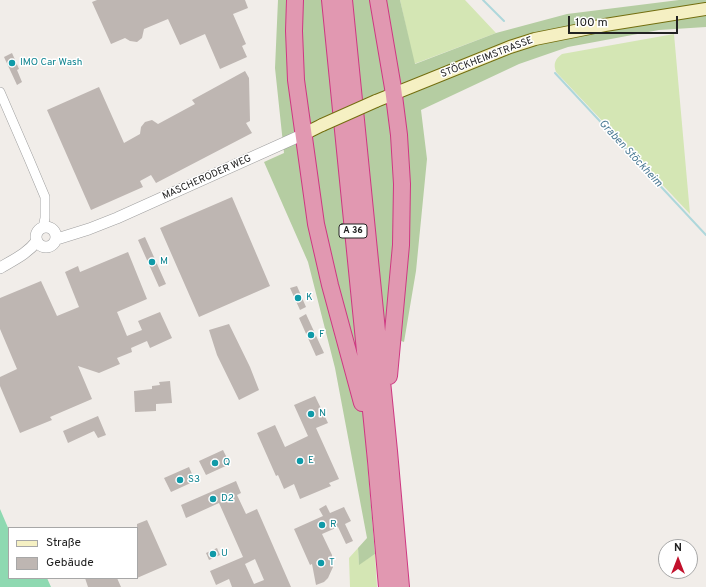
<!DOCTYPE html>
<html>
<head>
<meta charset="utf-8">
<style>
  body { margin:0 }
  #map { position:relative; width:706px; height:587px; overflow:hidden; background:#f1ede9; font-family:Overpass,sans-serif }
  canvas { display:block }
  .legend { position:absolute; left:8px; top:527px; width:130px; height:52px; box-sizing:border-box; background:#fff; border:1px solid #a7a7a7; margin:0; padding:5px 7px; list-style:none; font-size:12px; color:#222 }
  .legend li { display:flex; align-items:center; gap:8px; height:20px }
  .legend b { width:20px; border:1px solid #a7a7a7 }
  .north { position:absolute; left:658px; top:539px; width:40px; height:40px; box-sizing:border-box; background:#fff; border:1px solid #a7a7a7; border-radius:50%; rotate:0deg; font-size:11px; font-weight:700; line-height:16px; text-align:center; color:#222 }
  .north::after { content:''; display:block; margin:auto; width:14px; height:18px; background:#c2112c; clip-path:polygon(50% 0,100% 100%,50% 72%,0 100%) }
  .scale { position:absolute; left:568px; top:16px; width:110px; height:18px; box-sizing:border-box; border:2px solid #222; border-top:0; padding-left:5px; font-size:12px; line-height:14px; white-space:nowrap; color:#222; -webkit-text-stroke:3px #fff; paint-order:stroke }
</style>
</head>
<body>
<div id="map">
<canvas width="706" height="587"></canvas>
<ul class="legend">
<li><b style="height:5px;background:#f5f0c3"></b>Straße</li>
<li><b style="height:11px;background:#beb6b2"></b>Gebäude</li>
</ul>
<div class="north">N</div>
<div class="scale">100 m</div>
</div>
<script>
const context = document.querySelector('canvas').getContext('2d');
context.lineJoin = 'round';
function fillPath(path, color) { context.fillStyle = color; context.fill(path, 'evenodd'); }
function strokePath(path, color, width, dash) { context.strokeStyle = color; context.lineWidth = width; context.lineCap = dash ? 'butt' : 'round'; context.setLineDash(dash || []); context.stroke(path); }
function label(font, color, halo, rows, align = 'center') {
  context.font = font + ' Overpass,sans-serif'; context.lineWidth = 3; context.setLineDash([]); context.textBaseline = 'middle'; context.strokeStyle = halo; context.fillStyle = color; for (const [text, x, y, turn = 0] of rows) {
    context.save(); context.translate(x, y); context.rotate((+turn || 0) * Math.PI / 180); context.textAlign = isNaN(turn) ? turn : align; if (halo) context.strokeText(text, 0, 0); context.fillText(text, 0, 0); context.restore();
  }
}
const grass = new Path2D(`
  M400,0H465L496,33L414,64Z
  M674,34L690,214L556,72C553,64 555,59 562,54Z
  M358,548L359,564L375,554L377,587H350L349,558Z`);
const forest = new Path2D(`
  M278,0H400L415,64L496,33L567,14L679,0H706V27L659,30L568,47L519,64L421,110L427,159L416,271L404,342L386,336L365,407L366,445L375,554L359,565L358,548L367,538L335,368L308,262L264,162L284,153L275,68Z`);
const pitch = new Path2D(`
  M0,509L9,530V578H47L51,587H0Z`);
const stream = new Path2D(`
  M483,0L504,21
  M555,73L706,235`);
const building = new Path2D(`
  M97,0H245L248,8L233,14L246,44L242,46L247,57L220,69L205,34L180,45L168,19L144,29L142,38L137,42L130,41L125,38L111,44L92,2Z
  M12,53L19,69L17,70L22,82L17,85L4,57Z
  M245,71L249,78L250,121L246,123L252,133L156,183L151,175L140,181L143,187L91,210L47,110L99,87L124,143L140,134L141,127L145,122L152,120L158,124L195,104L192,100Z
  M232,197L270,286L199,317L160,228Z
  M145,237L166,284L159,287L138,240Z
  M128,252L147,299L117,312L127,336L142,330L138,321L160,312L172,338L150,348L147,341L131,348L132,352L117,358L120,364L99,373L78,366L92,399L50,417L52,420L20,433L0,386V377L17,369L0,329V298L41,281L57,316L79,307L65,272L78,266L80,272Z
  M297,286L306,307L300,310L290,288Z
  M306,314L324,353L316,356L299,318Z
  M229,324L250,367L259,390L239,400L217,355L209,330Z
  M170,381L172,403L156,404V411L135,412L134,391L152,389V386L160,385L159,382Z
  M315,396L328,423L316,428L339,479L329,483L331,486L300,499L294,484L284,489L278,475L276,476L257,433L275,425L285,447L308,436L294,405Z
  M98,416L106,435L98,438L94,431L68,443L63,431Z
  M223,450L230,464L206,475L199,461Z
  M189,467L195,481L171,492L164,478Z
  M236,481L241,493L237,495L246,514L257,509L291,587H232L229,579L216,585L210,571L243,557L219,503L186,518L181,505ZM255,559L264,580L254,584L245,564Z
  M326,505L330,513L344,507L351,521L345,524L353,541L346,544L338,527L322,534L332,555L333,567L328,578L324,582L316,585L312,564L310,565L294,529L323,516L319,509Z
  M147,520L167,565L137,578V524Z
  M217,548L220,555L209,560L206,553Z
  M85,578H117L121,587H88Z`);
const minor = new Path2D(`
  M0,92L29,159L45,197V218L43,228`);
const tertiary = new Path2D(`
  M36 237a10 10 0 1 1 20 0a10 10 0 1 1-20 0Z
  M57,239L89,229L117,218L304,134
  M0,268C13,260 27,254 37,241`);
const secondary = new Path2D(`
  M376,101L510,47L535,39L605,25L706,9
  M304,134L322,125`);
const motorway = new Path2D(`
  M295,0L294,31L296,80L316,224L330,285L362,403
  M330,0L376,461L387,587
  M344,0L389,451L401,587
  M378,0L393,88L399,135L402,184L401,245L389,376`);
const secondaryBridge = new Path2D(`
  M322,125L376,101`);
const markers = [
  [12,63,4,"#0f9aa8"],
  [152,262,4,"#0f9aa8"],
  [298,298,4,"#0f9aa8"],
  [311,335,4,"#0f9aa8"],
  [311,414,4,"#0f9aa8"],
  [300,461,4,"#0f9aa8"],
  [215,463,4,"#0f9aa8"],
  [180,480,4,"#0f9aa8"],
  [213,499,4,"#0f9aa8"],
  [322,525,4,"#0f9aa8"],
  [213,554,4,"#0f9aa8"],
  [321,563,4,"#0f9aa8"]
];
const shields = [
  [353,231,28]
];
const shieldNames = [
  ["A 36",353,231]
];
const streetNames = [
  ["STÖCKHEIMSTRASSE",487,58,-21],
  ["MASCHERODER WEG",207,178,-24]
];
const cultureNames = [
  ["IMO Car Wash",20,63],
  ["M",160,262],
  ["K",306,298],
  ["F",319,335],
  ["N",319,414],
  ["E",308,461],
  ["Q",223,463],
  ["S3",188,480],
  ["D2",221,499],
  ["R",330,525],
  ["U",221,554],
  ["T",329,563]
];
const waterNames = [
  ["Graben Stöckheim",630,154,47]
];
fillPath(grass, '#d4e6b4');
fillPath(forest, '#b5cda2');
fillPath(pitch, '#8ed9b1');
strokePath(stream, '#aed7db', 2);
fillPath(building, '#beb6b2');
strokePath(minor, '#9f9f9f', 10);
strokePath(tertiary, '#9f9f9f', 12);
strokePath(secondary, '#736e0f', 14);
strokePath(motorway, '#ce3882', 18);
strokePath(minor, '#fff', 9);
strokePath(tertiary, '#fff', 11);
strokePath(secondary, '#f5f0c3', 12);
strokePath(motorway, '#e198b1', 16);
strokePath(secondaryBridge, '#736e0f', 14, []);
strokePath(secondaryBridge, '#f5f0c3', 12);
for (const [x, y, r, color] of markers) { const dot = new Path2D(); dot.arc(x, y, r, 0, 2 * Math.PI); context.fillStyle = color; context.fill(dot); strokePath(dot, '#fff', 1.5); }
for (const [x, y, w] of shields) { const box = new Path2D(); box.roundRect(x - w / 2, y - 7, w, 14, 3); context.fillStyle = '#fff'; context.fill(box); strokePath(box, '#222', 1); }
label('bold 9px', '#222', null, shieldNames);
label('10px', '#222', '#fff', streetNames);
label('10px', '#0d838f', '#fff', cultureNames, 'left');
label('italic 11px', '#4b7a94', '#fff', waterNames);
</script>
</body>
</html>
